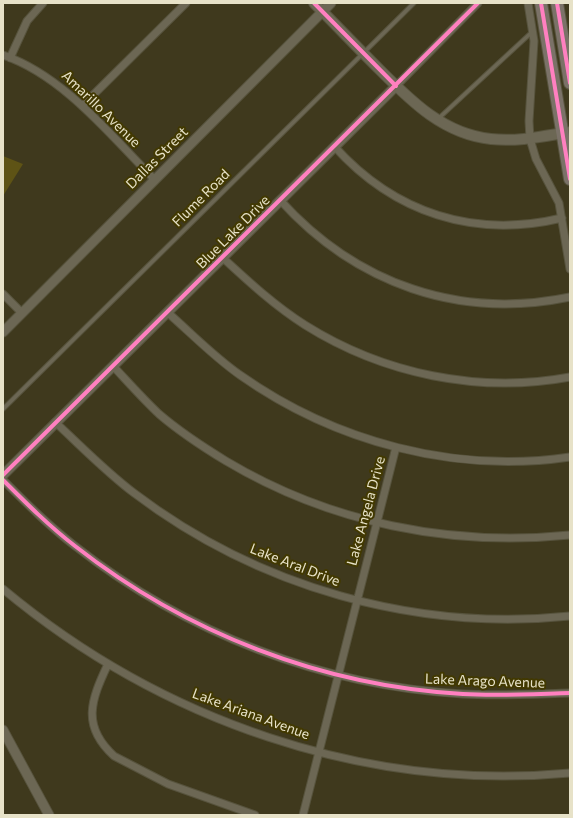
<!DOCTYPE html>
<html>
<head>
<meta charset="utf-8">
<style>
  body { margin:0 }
  #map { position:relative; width:573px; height:818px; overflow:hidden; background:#3f391d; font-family:Commissioner,sans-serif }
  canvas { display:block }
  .frame { position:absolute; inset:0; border:4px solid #e7e2c8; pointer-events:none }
</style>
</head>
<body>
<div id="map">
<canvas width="573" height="818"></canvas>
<div class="frame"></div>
</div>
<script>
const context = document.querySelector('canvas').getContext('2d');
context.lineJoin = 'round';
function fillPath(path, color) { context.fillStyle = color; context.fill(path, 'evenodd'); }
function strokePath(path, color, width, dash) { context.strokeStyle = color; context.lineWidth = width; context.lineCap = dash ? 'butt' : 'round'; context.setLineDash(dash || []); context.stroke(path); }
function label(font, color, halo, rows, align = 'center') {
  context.font = font + ' Commissioner,sans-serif'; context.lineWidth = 4; context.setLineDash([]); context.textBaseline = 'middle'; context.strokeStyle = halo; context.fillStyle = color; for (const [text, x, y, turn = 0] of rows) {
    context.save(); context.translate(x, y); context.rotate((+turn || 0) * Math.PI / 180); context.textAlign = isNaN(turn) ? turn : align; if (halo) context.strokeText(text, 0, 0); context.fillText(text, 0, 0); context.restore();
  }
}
const green = new Path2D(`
  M3,156L23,164L3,196Z`);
const service = new Path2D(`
  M439,118L532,32
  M3,409L414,3`);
const minor = new Path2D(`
  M528,3L534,41L529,121L530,139L536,159L559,203L570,269
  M3,55C64,76 110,135 155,180
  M10,58L27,21L43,3
  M396,86L478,3
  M82,106L186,3
  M334,146C394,213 474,239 562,218
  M280,200C356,284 459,320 570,297
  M223,258C249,282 275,306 305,325C383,374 479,394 570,377
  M3,294L22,313
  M167,312C191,333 214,357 240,375C335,442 455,474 570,457
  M113,366C128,382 143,399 159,414C180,432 203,447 226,461C330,523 450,547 570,535
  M55,422C81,446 106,472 134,493C258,587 415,632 570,616
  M3,480C26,503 49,526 75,546C186,633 322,686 463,694C499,696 534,694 570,693
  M3,589C160,720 365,792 570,773
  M108,664C91,700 81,726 114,756L168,784L255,815
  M303,815L396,447`);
const tertiary = new Path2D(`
  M3,332L331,3
  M3,475L396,86
  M3,730L49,815`);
const secondary = new Path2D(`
  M314,3C335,24 355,45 376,66C409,99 442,134 491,139C518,142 544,136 570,132`);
const primary = new Path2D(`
  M541,3L570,179
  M557,3L570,83`);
const cycleway = new Path2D(`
  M314,3L396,86
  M541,3L570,179
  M557,3L570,83
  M3,475L478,3
  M3,480C26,503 49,526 75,546C186,633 322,686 463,694C499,696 534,694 570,693`);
const streetNames = [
  ["Amarillo Avenue",101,109,44],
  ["Dallas Street",157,158,-45],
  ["Flume Road",201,198,-45],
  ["Blue Lake Drive",233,232,-45],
  ["Lake Angela Drive",366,511,-75],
  ["Lake Aral Drive",295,565,21],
  ["Lake Arago Avenue",485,681,2],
  ["Lake Ariana Avenue",251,714,20]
];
fillPath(green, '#5e5315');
strokePath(service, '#57533d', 5.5);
strokePath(minor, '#57533d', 9);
strokePath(tertiary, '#57533d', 11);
strokePath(secondary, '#57533d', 12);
strokePath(primary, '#57533d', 14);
strokePath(service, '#6c6754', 3.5);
strokePath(minor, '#6c6754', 7);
strokePath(tertiary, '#6c6754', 9);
strokePath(secondary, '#6c6754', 10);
strokePath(primary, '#7b7268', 12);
strokePath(cycleway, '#ff80c0', 4);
label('14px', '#e7e2c8', '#423901', streetNames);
</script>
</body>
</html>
